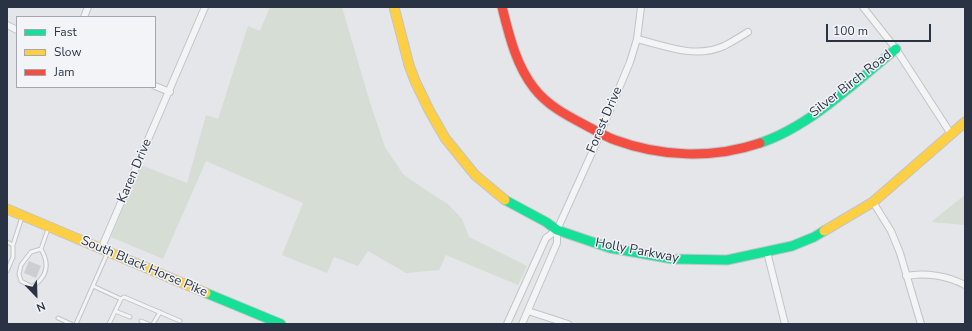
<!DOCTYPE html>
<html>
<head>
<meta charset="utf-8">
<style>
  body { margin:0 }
  #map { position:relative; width:972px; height:331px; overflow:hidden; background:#e4e6e9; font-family:"Nunito Sans",sans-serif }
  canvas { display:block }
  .frame { position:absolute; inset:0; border:8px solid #2a3343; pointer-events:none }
  .legend { position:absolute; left:16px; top:16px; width:140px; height:72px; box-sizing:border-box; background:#f2f4f8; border:1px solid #a2a7b0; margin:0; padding:5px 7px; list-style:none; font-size:12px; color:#2a3343 }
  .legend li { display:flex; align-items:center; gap:8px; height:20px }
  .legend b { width:20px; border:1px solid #a2a7b0 }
  .north { position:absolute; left:16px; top:275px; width:40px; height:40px; -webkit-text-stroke:3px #f2f4f8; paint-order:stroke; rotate:157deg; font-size:11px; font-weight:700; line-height:16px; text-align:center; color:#2a3343 }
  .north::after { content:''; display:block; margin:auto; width:14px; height:18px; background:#2a3343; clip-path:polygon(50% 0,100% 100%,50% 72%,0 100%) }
  .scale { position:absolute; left:826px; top:24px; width:105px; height:18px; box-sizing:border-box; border:2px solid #2a3343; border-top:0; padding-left:5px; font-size:12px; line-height:14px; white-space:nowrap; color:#2a3343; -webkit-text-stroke:3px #f2f4f8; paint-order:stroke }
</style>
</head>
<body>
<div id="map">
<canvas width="972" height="331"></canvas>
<div class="frame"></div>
<ul class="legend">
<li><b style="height:5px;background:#16e098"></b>Fast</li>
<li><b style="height:5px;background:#ffcf43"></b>Slow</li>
<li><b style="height:5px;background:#f24e42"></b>Jam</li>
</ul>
<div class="north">N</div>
<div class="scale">100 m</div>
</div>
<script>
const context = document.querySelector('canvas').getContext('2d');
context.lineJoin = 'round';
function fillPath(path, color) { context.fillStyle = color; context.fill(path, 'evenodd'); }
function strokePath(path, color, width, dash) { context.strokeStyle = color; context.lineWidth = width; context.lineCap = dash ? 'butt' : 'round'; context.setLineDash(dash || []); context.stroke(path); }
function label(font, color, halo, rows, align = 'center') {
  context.font = font + ' "Nunito Sans",sans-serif'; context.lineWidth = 3; context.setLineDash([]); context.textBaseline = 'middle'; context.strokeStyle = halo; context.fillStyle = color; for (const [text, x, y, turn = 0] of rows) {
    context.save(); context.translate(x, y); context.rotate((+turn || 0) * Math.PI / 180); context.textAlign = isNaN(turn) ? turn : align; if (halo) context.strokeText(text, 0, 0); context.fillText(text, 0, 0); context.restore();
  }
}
const green = new Path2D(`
  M270,7H342L371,106L385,147L403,174L414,182L449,205L462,219L469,237L527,266L518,285L446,255L439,270L406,273L368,251L358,266L334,257L327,273L282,255L303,203L206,161L163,259L111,237L141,165L187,183L206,115L218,119L248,26L260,31Z
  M965,195V225L931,222Z`);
const building = new Path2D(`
  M29,261L41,266L36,278L24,273Z`);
const lane = new Path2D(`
  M7,242L13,245
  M41,249L31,252L21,265L19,274L21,281L32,287C47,277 50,264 41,249L48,229
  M7,271L13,257V245L22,217
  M93,286L121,299
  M115,311L130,317
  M58,318L71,324
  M141,321L148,324
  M76,324L107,254
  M109,324L121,299L124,297L180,321
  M153,324L160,312`);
const street = new Path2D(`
  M863,7L896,49L951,134
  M84,17L88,7
  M7,25L17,30
  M637,39C666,46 695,59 724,46C732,42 740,37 748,32
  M155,86L170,92
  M873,202L891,231L900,253L921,324
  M101,249L205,7
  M767,252L785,324
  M906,276C925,272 948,276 965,285
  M528,311L568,324
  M507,324L546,238L557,230
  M522,324L557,243V230L595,146L630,62L637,39L641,7`);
const fast = new Path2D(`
  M760,143C809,127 857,81 896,49
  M505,200L546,222L557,230L610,248L673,259L727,260L792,246L814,237L824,231
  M206,293L281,324`);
const slow = new Path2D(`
  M394,7L409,65L415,81L429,110L445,138L475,175L505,200
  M7,209L206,293
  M824,231L873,202L965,122`);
const jam = new Path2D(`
  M502,7C509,35 516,65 534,88C547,105 566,115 585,125C595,130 604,136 615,140C661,157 713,159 760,143`);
const streetNames = [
  ["Silver Birch Road",851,84,-38],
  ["Forest Drive",605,120,-67],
  ["Karen Drive",135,171,-67],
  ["Holly Parkway",637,251,11],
  ["South Black Horse Pike",144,267,23]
];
fillPath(green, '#d5ddd4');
fillPath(building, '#ccced1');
strokePath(lane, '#c2c4c7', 5);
strokePath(street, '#c2c4c7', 8);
strokePath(fast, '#c2c4c7', 11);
strokePath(slow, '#c2c4c7', 11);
strokePath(jam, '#c2c4c7', 11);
strokePath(lane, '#f3f4f6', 3);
strokePath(street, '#f3f4f6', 6);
strokePath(fast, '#16e098', 9);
strokePath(slow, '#ffcf43', 9);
strokePath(jam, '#f24e42', 9);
label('13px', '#2a3343', '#f2f4f8', streetNames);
</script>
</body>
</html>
